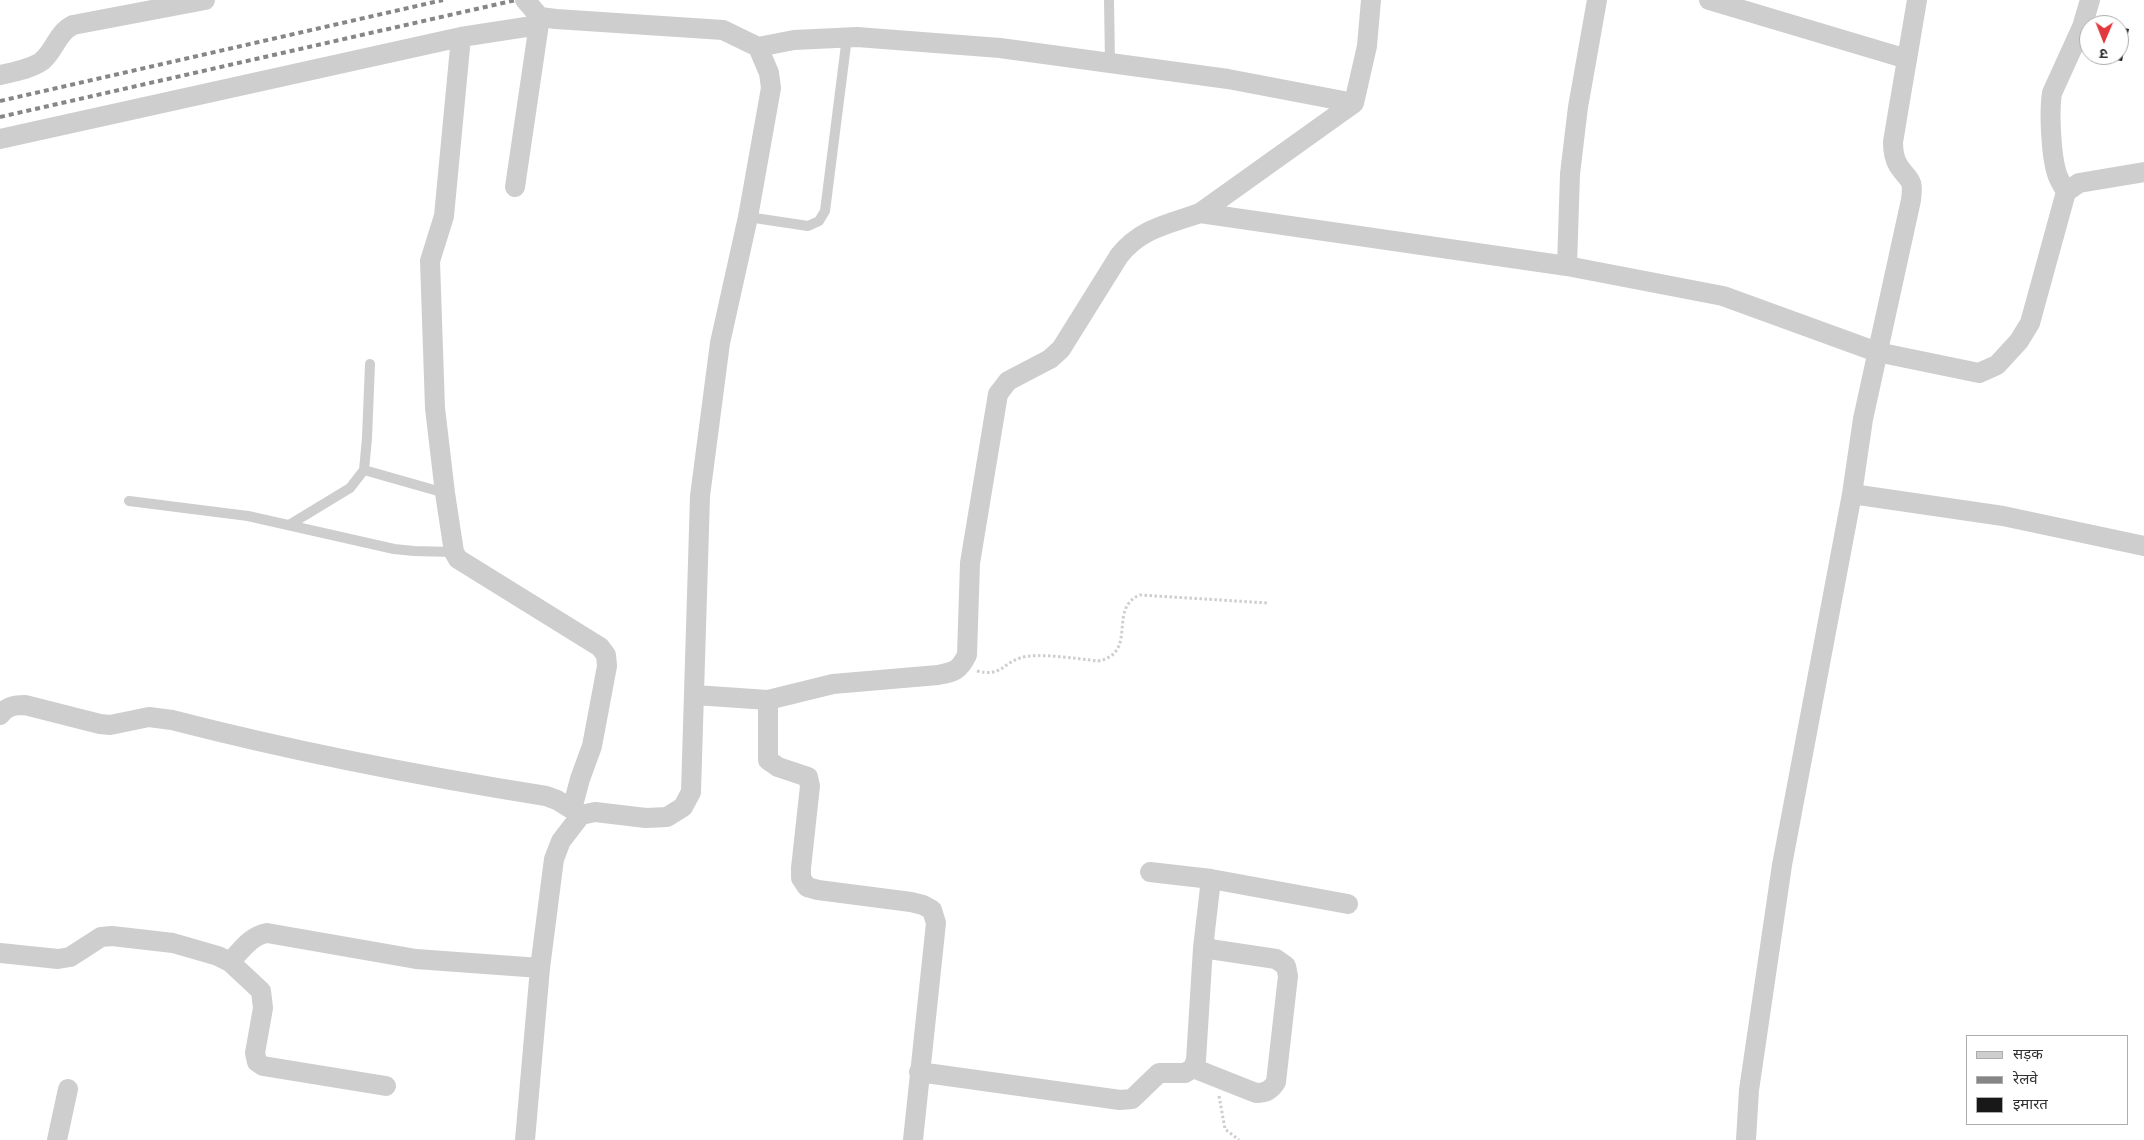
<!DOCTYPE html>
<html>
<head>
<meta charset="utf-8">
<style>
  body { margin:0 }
  #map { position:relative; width:2144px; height:1140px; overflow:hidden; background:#fff; font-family:"Asap Condensed","Noto Sans Devanagari",sans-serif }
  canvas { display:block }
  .legend { position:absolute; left:1966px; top:1035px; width:162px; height:90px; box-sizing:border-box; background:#fff; border:1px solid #adadad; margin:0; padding:6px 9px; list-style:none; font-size:15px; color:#313131 }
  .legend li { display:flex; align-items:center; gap:10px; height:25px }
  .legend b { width:25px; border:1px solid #adadad }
  .north { position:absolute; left:2079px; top:15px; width:50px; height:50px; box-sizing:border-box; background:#fff; border:1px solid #adadad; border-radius:50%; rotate:181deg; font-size:14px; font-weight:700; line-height:20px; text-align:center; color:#313131 }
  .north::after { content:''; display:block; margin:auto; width:18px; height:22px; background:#e1393d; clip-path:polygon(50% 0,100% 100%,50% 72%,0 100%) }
</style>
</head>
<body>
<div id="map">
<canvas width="2144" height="1140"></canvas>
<ul class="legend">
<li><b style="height:6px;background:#cecece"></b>सड़क</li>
<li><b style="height:6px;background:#868686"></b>रेलवे</li>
<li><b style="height:14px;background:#181818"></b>इमारत</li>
</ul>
<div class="north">उ</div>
</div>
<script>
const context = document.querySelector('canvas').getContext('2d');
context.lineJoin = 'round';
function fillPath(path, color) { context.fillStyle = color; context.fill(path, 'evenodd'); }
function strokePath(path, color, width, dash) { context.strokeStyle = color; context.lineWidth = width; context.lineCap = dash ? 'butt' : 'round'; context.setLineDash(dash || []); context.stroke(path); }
const building = new Path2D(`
  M2119,27L2129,29L2122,61L2089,56L2119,55Z`);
const path = new Path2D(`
  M977,671C1001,677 1002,664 1020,658C1036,652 1079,659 1098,661C1139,653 1107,608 1140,595L1268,603
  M1219,1096L1225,1129L1239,1140`);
const service = new Path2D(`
  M1109,0L1110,63
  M748,217L808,226L819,221L825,211L847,37
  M364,470L445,493
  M129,501L248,516L394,549L414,551L454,552
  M289,525L350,488L364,470L367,438L370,364`);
const minor = new Path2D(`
  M525,0L540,17L556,19L723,30L758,47L769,73L771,88L748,217L720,343L700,496L691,792L683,807L667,817L646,818L595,812L581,815L561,841L554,859L540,968L525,1140
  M1709,0L1907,59
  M461,37L444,216L430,261L435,408L445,493L454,552L458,559L600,647L606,655L607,666L592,746L580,779L572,809
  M758,47L794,40L857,37L1000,48L1228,79L1354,103L1200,213L1567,266L1570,174L1578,107L1597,0
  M0,75C13,72 31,69 42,61C55,50 57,33 73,25L205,0
  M1354,103L1367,46L1371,0
  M0,139L461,37L539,25
  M515,187L540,17
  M2066,192C2063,186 2059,180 2057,174C2051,156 2049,112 2052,93L2082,27L2090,0
  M1567,266L1723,296L1877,352L1979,373L1997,365L2019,341L2030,323L2066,192L2079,183L2144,172
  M1852,494L2003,516L2144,546
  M695,695L768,700L833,684L938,675C954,672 959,671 967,655L970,563L998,394L1008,381L1050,359L1061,349L1119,256C1141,228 1169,224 1200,213
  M768,700V760L778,767L808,777L810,786L801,868V878L807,887L818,890L911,902L923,905L932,910L936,923L913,1140
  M0,715C7,706 15,705 25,705L100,724L110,725L149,717L172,720C296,752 420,776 546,796L557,800L581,815
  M1150,872L1211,879L1348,904
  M0,953L58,959L70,957L101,937L112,936L173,943L218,956L230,962L261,991L263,1008L255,1053L257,1062L263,1066L386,1086
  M230,962C241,951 250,936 267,933L416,959L540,968
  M1193,1068L1256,1093C1266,1093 1271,1090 1276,1082L1288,976L1286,966L1276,959L1203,948
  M919,1072L1120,1100L1132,1099L1159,1073H1185L1193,1068L1196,1060L1203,948L1211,879
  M57,1140L68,1089
  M1746,1140L1749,1090L1782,865L1852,494L1863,419L1911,200C1914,177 1909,182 1898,165C1894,158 1893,150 1893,142L1917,0`);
const rail = new Path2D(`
  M0,101L443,0
  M0,117L516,0`);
fillPath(building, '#181818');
strokePath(path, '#cecece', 3, [2.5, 2.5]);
strokePath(service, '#cecece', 10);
strokePath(minor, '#cecece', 20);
strokePath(rail, '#868686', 4, [5, 4]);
</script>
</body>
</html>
